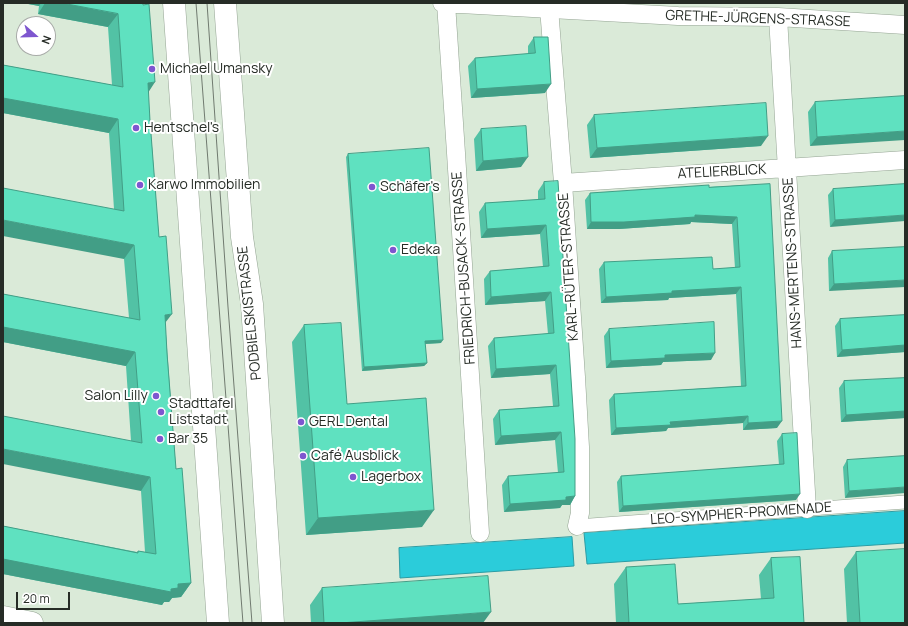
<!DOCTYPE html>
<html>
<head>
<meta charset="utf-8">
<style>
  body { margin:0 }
  #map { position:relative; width:908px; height:626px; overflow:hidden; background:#daead8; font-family:Manrope,sans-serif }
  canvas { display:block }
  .frame { position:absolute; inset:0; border:4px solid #262c26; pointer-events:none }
  .north { position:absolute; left:16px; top:16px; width:40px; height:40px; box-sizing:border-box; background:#fff; border:1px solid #a8aba8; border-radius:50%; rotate:110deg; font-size:11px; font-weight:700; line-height:16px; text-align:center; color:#262c26 }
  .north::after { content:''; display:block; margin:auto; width:14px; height:18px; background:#7e56cf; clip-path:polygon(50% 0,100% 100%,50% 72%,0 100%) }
  .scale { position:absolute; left:16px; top:592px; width:54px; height:18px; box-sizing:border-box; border:2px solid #262c26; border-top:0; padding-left:5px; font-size:12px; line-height:14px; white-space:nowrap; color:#262c26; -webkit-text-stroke:3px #fff; paint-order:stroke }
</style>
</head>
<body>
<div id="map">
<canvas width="908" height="626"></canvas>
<div class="frame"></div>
<div class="north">N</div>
<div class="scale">20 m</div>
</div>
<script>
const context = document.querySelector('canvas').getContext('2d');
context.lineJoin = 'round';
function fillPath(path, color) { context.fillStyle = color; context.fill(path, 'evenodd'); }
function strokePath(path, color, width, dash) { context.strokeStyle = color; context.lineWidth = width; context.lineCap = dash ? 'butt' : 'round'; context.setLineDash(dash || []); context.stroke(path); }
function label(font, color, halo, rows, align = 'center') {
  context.font = font + ' Manrope,sans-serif'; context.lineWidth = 4; context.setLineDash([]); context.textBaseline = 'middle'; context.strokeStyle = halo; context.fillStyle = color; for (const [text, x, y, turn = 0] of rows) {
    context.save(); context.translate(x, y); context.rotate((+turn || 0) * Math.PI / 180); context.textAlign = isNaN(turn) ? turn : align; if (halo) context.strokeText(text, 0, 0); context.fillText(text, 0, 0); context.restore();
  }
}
const water = new Path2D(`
  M905,511V543L587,564L584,533Z
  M572,537L574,566L400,578L399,548Z`);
const pedestrian = new Path2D(`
  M577,526L905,502`);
const minor = new Path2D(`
  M442,3L678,16L778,17L905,25
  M446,3L456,153L480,533
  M549,8L563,183L576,377L580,447V513L577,526
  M778,17L807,509
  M563,183L905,160`);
const tertiary = new Path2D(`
  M3,617L32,623`);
const secondary = new Path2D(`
  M174,3L218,623
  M225,3L242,237L252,304L273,623`);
const tram = new Path2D(`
  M196,3L243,623
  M207,3L228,307L252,623`);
const wall = new Path2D(`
  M23,3H143L148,92L176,469L191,583L181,597L172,598L169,602H164L162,605L3,574V526L137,552L138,551L145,552L141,491L131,441L126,366L3,342V294L129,318L124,259L114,209L109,133L3,113V65L112,85L108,27L38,14L39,6Z
  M534,37L545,93L471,98L468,66L475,58L528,54V46Z
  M905,96L810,146L808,112L815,102Z
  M594,115L761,146L590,158L587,125Z
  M481,129L521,167L476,171L474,139Z
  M348,154L441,343L425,344L427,363L424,366L362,371L346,157Z
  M544,182L575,496L570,505H562L560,508L504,512L502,485L508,476L558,473L555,440L495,445L493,419L499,410L553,406L550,374L491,378L488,346L494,338L548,334L545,301L485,305L484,279L490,271L543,267L540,234L481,238L479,212L485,203L538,200V191Z
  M770,184L777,428L743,430V423L668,428L666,431L611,435L609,400L614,394L741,386L736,294L669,298L668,300L601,303L599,269L604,262L713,269L735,268L732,224L691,222L690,224L619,229H587L585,200L590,193Z
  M905,184L830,227L828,195L833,189Z
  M905,247L829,291L828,258L832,251Z
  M905,315V352L837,357L835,326L840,319Z
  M304,325L347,404L422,527L306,535L292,342Z
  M609,329L711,360L663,362L661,365L606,368L604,336Z
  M905,378V418L841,422L839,388L844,381Z
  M782,434L796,500L619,512L617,482L621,476L779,465L777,441Z
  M905,456L845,498L843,467L847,460Z
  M856,552L905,623H847L844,569Z
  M771,558L804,623H616L614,584L626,567L678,604L761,599L759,575Z
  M322,588L483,623H311L310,605Z`);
const shadedWall = new Path2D(`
  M23,3H41L39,6Z
  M45,3H62L118,14L108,27L38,14Z
  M155,82L146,96L148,83Z
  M551,84L545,93L471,98L477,89Z
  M3,98L118,119L109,133L3,113Z
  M905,131V140L810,146L817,137Z
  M768,136L761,146L590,158L597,148Z
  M528,157L521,167L476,171L483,161Z
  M695,215L737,217L732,224L691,222L690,224L619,229H587L591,222Z
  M905,215V221L830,227L835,220Z
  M3,220L134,245L124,259L3,236Z
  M546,225L540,234L481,238L487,229Z
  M905,280V287L829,291L834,284Z
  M741,287L736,294L669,298L668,300L601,303L606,297L672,291Z
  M551,292L545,301L485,305L491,297Z
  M172,314L162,327L165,315Z
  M3,327L135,352L126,366L3,342Z
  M443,340L441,343L423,344L425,341Z
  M905,345V352L837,357L842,350Z
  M715,353L711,360L663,362L661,365L606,368L611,361L665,355Z
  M427,363L424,366L362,371L364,367Z
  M556,365L550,374L491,378L496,369Z
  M905,411V418L841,422L846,415Z
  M748,416L743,423L668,428L666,431L611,435L616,428L670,422Z
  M782,421L777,428L743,430L748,423Z
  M561,432L555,440L495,445L501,436Z
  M3,449L150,477L141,491L3,464Z
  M905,487V493L845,498L849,491Z
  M800,494L796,500L619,512L623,506Z
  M575,496L570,505H562L560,508L504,512L510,504Z
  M434,510L422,527L306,535L318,518Z
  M3,559L171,589L178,584L191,583L181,597L172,598L169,602H164L162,605L3,574Z
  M491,612L483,623H340Z`);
const building = new Path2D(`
  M62,3H143V5L149,4L155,82L148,83L150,121L159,237L166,236L172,314L165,315L167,353L176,469L182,468L191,583L178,584V588L171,589V592L3,559V526L138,553V551L156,554L150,477L3,449V416L142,443L135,352L3,327V294L140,320L134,245L3,220V188L124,211L118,119L3,98V65L123,87L118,14Z
  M534,37H548L551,84L477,89L475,58L535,53Z
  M905,96V131L817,137L815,102Z
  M766,103L768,136L597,148L594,115Z
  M526,126L528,157L483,161L481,129Z
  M429,148L443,340L425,341L427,363L364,367L348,154Z
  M558,181L575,439V496L566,497V500L510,504L508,476L564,472L561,432L501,436L499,410L559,406L556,365L496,369L494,338L554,333L551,292L491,297L490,271L549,266L546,225L487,229L485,203L545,199L544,182Z
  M770,184L782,421L748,423V416L670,422L671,425L616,428L614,394L746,386L741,287L672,291V293L606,297L604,262L712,257L713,269L740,267L737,217L695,215V217L624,222H591L590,193L709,185V187Z
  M905,184V215L835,220L833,189Z
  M905,247V280L834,284L832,251Z
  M905,315V345L842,350L840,319Z
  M714,322L715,353L665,355V358L611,361L609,329Z
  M341,323L347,404L426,398L434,510L318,518L304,325Z
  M905,378V411L846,415L844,381Z
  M797,433L800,494L623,506L621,476L784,464L782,434Z
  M905,456V487L849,491L847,460Z
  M905,549V623H860L856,552Z
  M800,557L804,623H629L626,567L675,564L678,604L774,598L771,558Z
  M488,576L491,612L340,623H324L322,588Z`);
const markers = [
  [152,69,4,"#7e56cf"],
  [136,128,4,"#7e56cf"],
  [140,185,4,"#7e56cf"],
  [372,187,4,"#7e56cf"],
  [393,250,4,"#7e56cf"],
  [156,396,4,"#7e56cf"],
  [161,412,4,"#7e56cf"],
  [301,422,4,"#7e56cf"],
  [160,439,4,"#7e56cf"],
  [303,456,4,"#7e56cf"],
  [353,477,4,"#7e56cf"]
];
const streetNames = [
  ["GRETHE-JÜRGENS-STRASSE",758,19,2],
  ["ATELIERBLICK",722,172,-3],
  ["HANS-MERTENS-STRASSE",793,263,-93],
  ["KARL-RÜTER-STRASSE",569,267,-94],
  ["FRIEDRICH-BUSACK-STRASSE",464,268,-94],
  ["PODBIELSKISTRASSE",250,313,-96],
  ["LEO-SYMPHER-PROMENADE",741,514,-4]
];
const poiNames = [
  ["Michael Umansky",160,69],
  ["Hentschel's",144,128],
  ["Karwo Immobilien",148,185],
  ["Schäfer's",380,187],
  ["Edeka",401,250],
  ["Salon Lilly",148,396,"right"],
  ["Stadttafel",169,404],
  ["Liststadt",169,420],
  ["GERL Dental",309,422],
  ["Bar 35",168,439],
  ["Café Ausblick",311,456],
  ["Lagerbox",361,477]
];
fillPath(water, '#2bccda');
strokePath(water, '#2a9ca4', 1);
strokePath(pedestrian, '#94a493', 14);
strokePath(minor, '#94a493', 19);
strokePath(tertiary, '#94a493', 23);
strokePath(secondary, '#94a493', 23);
strokePath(pedestrian, '#fff', 13);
strokePath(minor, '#fff', 18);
strokePath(tertiary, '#fff', 22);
strokePath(secondary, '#fff', 22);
strokePath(tram, '#707a6f', 1);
fillPath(wall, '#52c2a5');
fillPath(shadedWall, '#429e86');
fillPath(building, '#5fe1c0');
strokePath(building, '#429e86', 1);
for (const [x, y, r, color] of markers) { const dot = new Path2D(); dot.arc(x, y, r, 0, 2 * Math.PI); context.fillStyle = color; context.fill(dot); strokePath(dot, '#fff', 1.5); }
label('14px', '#262c26', '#fff', streetNames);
label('14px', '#262c26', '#fff', poiNames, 'left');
</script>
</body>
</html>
